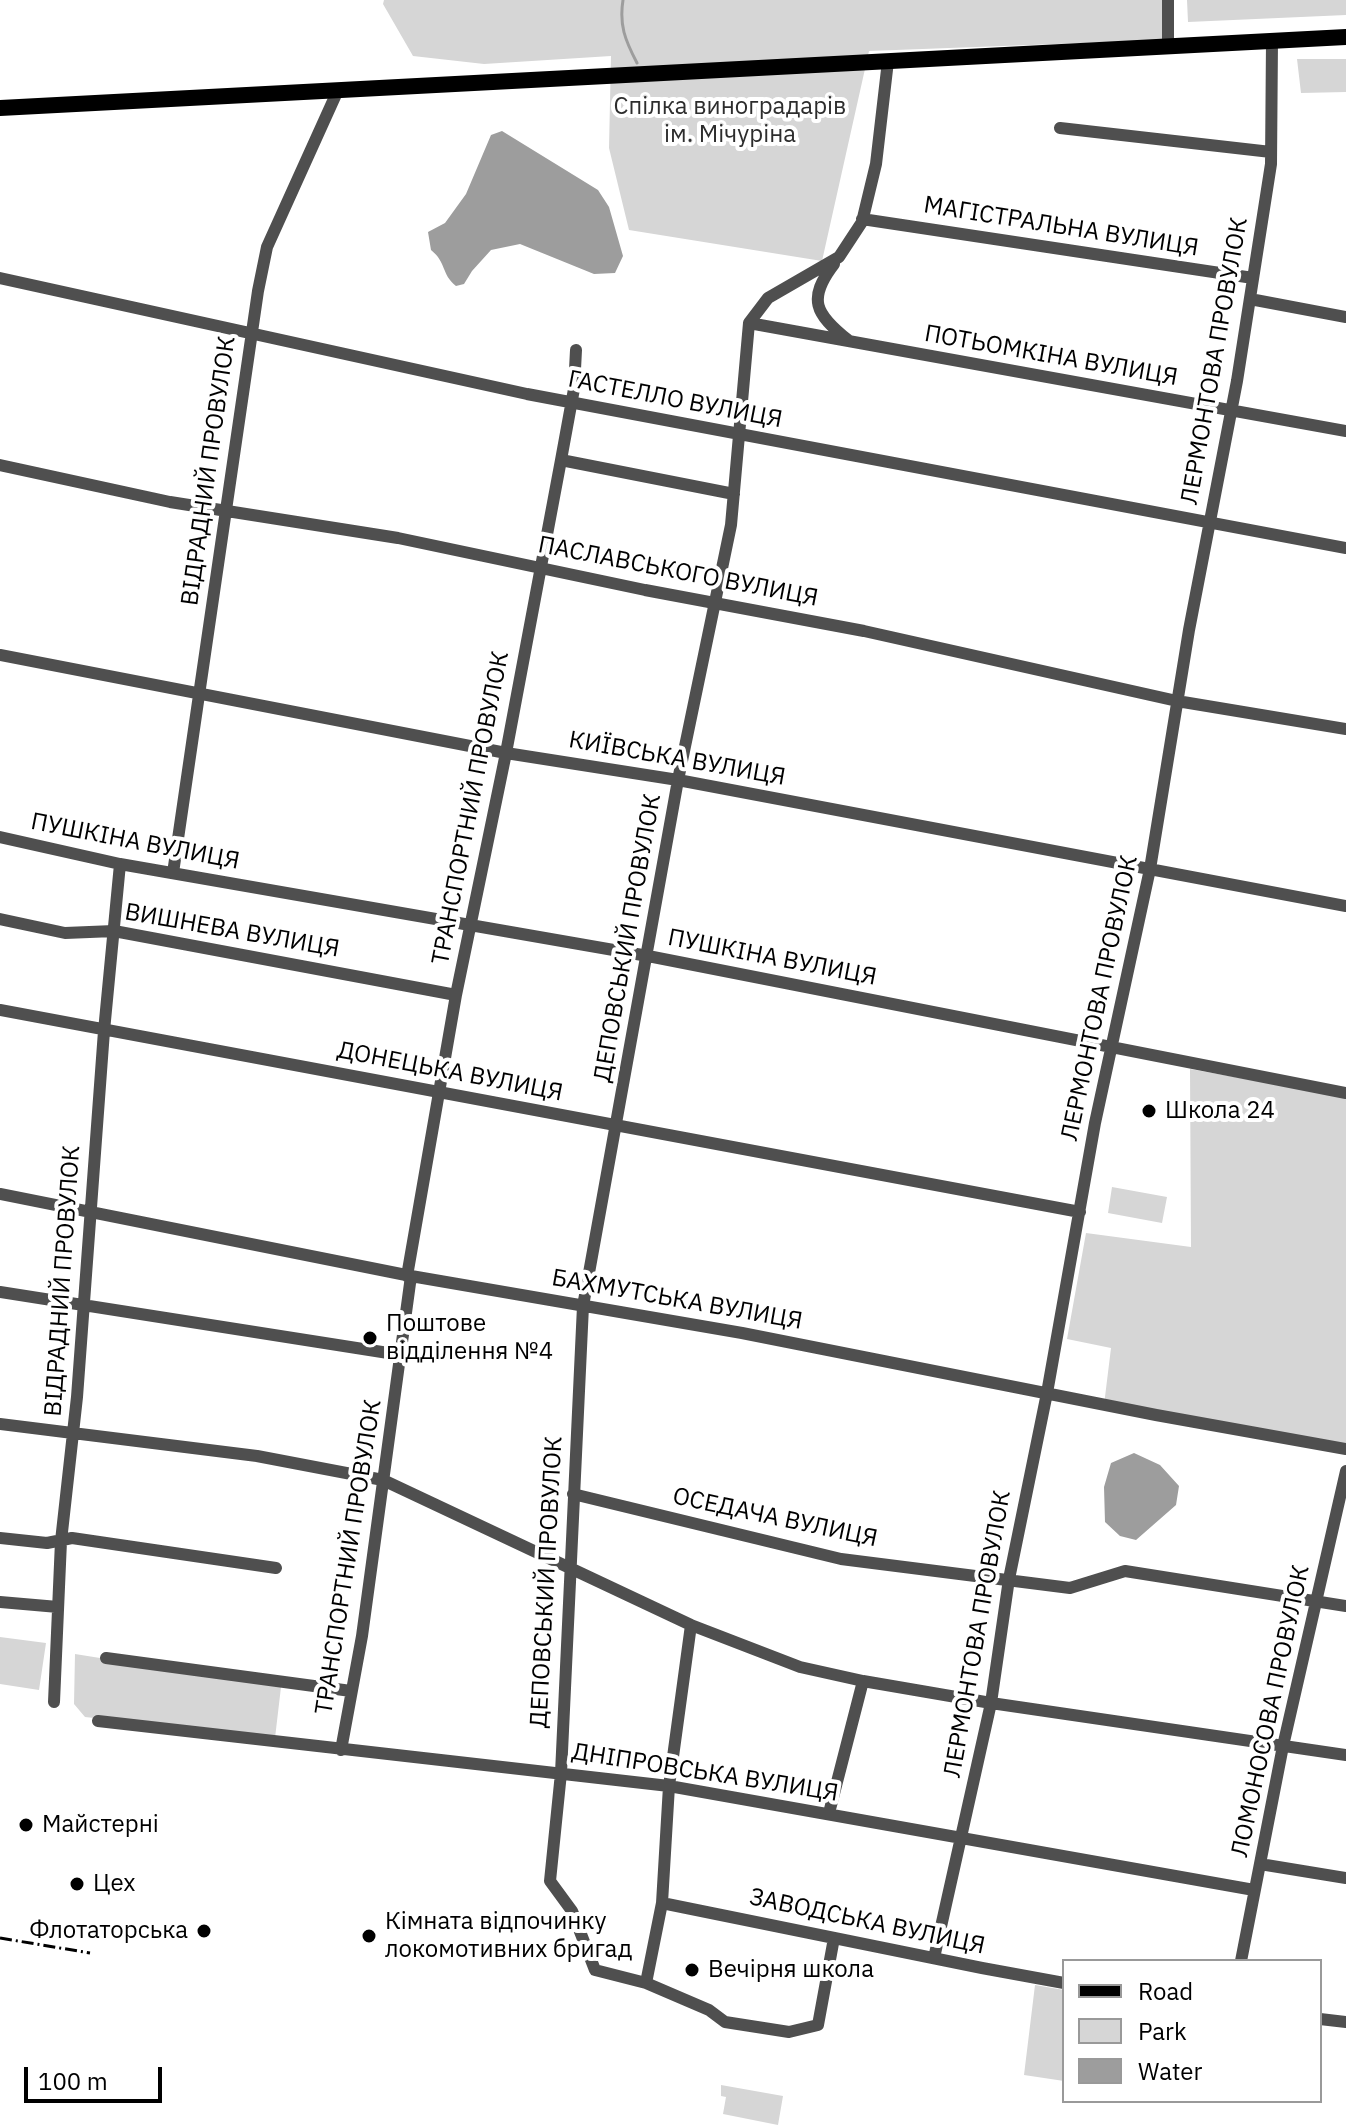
<!DOCTYPE html>
<html>
<head>
<meta charset="utf-8">
<style>
  body { margin:0 }
  #map { position:relative; width:1346px; height:2127px; overflow:hidden; background:#fff; font-family:"IBM Plex Sans",sans-serif }
  canvas { display:block }
  .legend { position:absolute; left:1062px; top:1959px; width:260px; height:144px; box-sizing:border-box; background:#fff; border:2px solid #999; margin:0; padding:10px 14px; list-style:none; font-size:24px; color:#000 }
  .legend li { display:flex; align-items:center; gap:16px; height:40px }
  .legend b { width:40px; border:2px solid #999 }
  .scale { position:absolute; left:24px; top:2067px; width:138px; height:36px; box-sizing:border-box; border:4px solid #000; border-top:0; padding-left:10px; font-size:24px; line-height:28px; white-space:nowrap; color:#000; -webkit-text-stroke:6px #fff; paint-order:stroke }
</style>
</head>
<body>
<div id="map">
<canvas width="1346" height="2127"></canvas>
<ul class="legend">
<li><b style="height:10px;background:#000"></b>Road</li>
<li><b style="height:22px;background:#d6d6d6"></b>Park</li>
<li><b style="height:22px;background:#9d9d9d"></b>Water</li>
</ul>
<div class="scale">100 m</div>
</div>
<script>
const context = document.querySelector('canvas').getContext('2d');
context.lineJoin = 'round';
function fillPath(path, color) { context.fillStyle = color; context.fill(path, 'evenodd'); }
function strokePath(path, color, width, dash) { context.strokeStyle = color; context.lineWidth = width; context.lineCap = dash ? 'butt' : 'round'; context.setLineDash(dash || []); context.stroke(path); }
function label(font, color, halo, rows, align = 'center') {
  context.font = font + ' "IBM Plex Sans",sans-serif'; context.lineWidth = 8; context.setLineDash([]); context.textBaseline = 'middle'; context.strokeStyle = halo; context.fillStyle = color; for (const [text, x, y, turn = 0] of rows) {
    context.save(); context.translate(x, y); context.rotate((+turn || 0) * Math.PI / 180); context.textAlign = isNaN(turn) ? turn : align; if (halo) context.strokeText(text, 0, 0); context.fillText(text, 0, 0); context.restore();
  }
}
const green = new Path2D(`
  M384,0H1163L1164,40L869,51L822,261L629,230L609,148L611,56L484,64L413,56L383,4Z
  M1187,0H1346V15L1188,22Z
  M1297,59H1346V92L1301,93Z
  M1190,1069L1346,1097V1446L1104,1405L1111,1348L1067,1339L1086,1233L1191,1247Z
  M1112,1187L1167,1197L1162,1223L1108,1213Z
  M0,1637L46,1643L39,1690L0,1684Z
  M75,1654L281,1687L275,1738L85,1717L74,1704Z
  M1035,1985L1064,1990V2081L1024,2075Z
  M721,2085L783,2096L778,2125L723,2114L726,2097L721,2096Z`);
const water = new Path2D(`
  M502,131L598,190L609,207L623,256L615,273L594,274L520,244L491,250L472,271L464,284L456,286C441,274 447,263 431,250L428,232L445,223L466,194L491,135Z
  M1134,1453L1160,1465L1179,1486L1176,1505L1136,1540L1120,1536L1105,1522L1104,1487L1111,1463Z`);
const stream = new Path2D(`
  M623,0C619,25 625,40 637,63`);
const minor = new Path2D(`
  M1168,46V0
  M1060,128L1271,152
  M862,219L1253,278
  M834,264C807,299 815,314 848,340
  M0,278L527,394L1346,548
  M1250,299L1346,317
  M749,323L1346,431
  M561,460L734,494
  M0,465L170,502L398,538L645,590L864,631L1177,701L1346,729
  M0,655L506,753L678,780L1346,906
  M0,837L120,864L648,956L1346,1093
  M173,873L258,291L267,247L338,90
  M0,919L65,933L114,931L456,995
  M0,1010L1080,1212
  M0,1194L411,1276L742,1333L1156,1415L1346,1449
  M407,1276L456,995L506,753L561,460L574,389L576,350
  M0,1292L401,1355
  M0,1424L257,1456L383,1480L691,1625L800,1667L863,1681L991,1703L1346,1755
  M573,1494L841,1559L1070,1588L1125,1571L1346,1606
  M0,1538L47,1543L72,1538L276,1568
  M0,1602L58,1607
  M106,1658L351,1691
  M54,1702L61,1541L77,1397L104,1031L120,864
  M98,1721L669,1786L1254,1890
  M341,1750L362,1636L411,1276
  M829,1813L863,1681
  M1260,1864L1346,1878
  M662,1903L982,1968L1064,1983
  M834,1938L818,2025L789,2032L725,2022L709,2010L646,1983L595,1970L572,1911L550,1881L561,1773L583,1306L678,780L731,525L749,323L768,298L839,257L862,222L876,164L888,61
  M934,1958L991,1703L1009,1579L1047,1393L1095,1123L1150,869L1189,630L1237,381L1271,164L1272,41
  M1241,1961L1283,1746L1346,1471
  M646,1983L662,1903L669,1786L691,1625
  M1320,2019L1346,2022`);
const major = new Path2D(`
  M0,108L1346,37`);
const rail = new Path2D(`
  M0,1938L90,1953`);
const markers = [
  [1149,1111,8,"#000"],
  [370,1338,8,"#000"],
  [26,1825,8,"#000"],
  [77,1884,8,"#000"],
  [204,1931,8,"#000"],
  [369,1936,8,"#000"],
  [692,1970,8,"#000"]
];
const parkNames = [
  ["Спілка виноградарів",730,107],
  ["ім. Мічуріна",730,135]
];
const streetNames = [
  ["МАГІСТРАЛЬНА ВУЛИЦЯ",1061,227,9],
  ["ПОТЬОМКІНА ВУЛИЦЯ",1051,356,10],
  ["ЛЕРМОНТОВА ПРОВУЛОК",1215,361,-80],
  ["ГАСТЕЛЛО ВУЛИЦЯ",675,400,11],
  ["ВІДРАДНИЙ ПРОВУЛОК",209,471,-82],
  ["ПАСЛАВСЬКОГО ВУЛИЦЯ",678,572,11],
  ["КИЇВСЬКА ВУЛИЦЯ",677,759,10],
  ["ТРАНСПОРТНИЙ ПРОВУЛОК",471,808,-79],
  ["ПУШКІНА ВУЛИЦЯ",135,842,11],
  ["ВИШНЕВА ВУЛИЦЯ",232,931,10],
  ["ДЕПОВСЬКИЙ ПРОВУЛОК",628,938,-80],
  ["ПУШКІНА ВУЛИЦЯ",772,958,11],
  ["ЛЕРМОНТОВА ПРОВУЛОК",1100,998,-78],
  ["ДОНЕЦЬКА ВУЛИЦЯ",450,1072,11],
  ["ВІДРАДНИЙ ПРОВУЛОК",63,1281,-86],
  ["БАХМУТСЬКА ВУЛИЦЯ",677,1300,10],
  ["ОСЕДАЧА ВУЛИЦЯ",775,1518,12],
  ["ТРАНСПОРТНИЙ ПРОВУЛОК",349,1557,-81],
  ["ДЕПОВСЬКИЙ ПРОВУЛОК",547,1582,-87],
  ["ЛЕРМОНТОВА ПРОВУЛОК",978,1634,-80],
  ["ЛОМОНОСОВА ПРОВУЛОК",1271,1711,-78],
  ["ДНІПРОВСЬКА ВУЛИЦЯ",705,1773,9],
  ["ЗАВОДСЬКА ВУЛИЦЯ",867,1922,12]
];
const poiNames = [
  ["Школа 24",1165,1111],
  ["Поштове",386,1324],
  ["відділення №4",386,1352],
  ["Майстерні",42,1825],
  ["Цех",93,1884],
  ["Кімната відпочинку",385,1922],
  ["локомотивних бригад",385,1950],
  ["Флотаторська",188,1931,"right"],
  ["Вечірня школа",708,1970]
];
fillPath(green, '#d6d6d6');
fillPath(water, '#9d9d9d');
strokePath(stream, '#9d9d9d', 3);
strokePath(minor, '#4f4f4f', 12);
strokePath(major, '#000', 16);
strokePath(rail, '#000', 3, [12, 4, 2, 4]);
for (const [x, y, r, color] of markers) { const dot = new Path2D(); dot.arc(x, y, r, 0, 2 * Math.PI); context.fillStyle = color; context.fill(dot); strokePath(dot, '#fff', 3); }
label('24px', '#2d2d2d', '#fff', parkNames);
label('24px', '#000', '#fff', streetNames);
label('24px', '#000', '#fff', poiNames, 'left');
</script>
</body>
</html>
